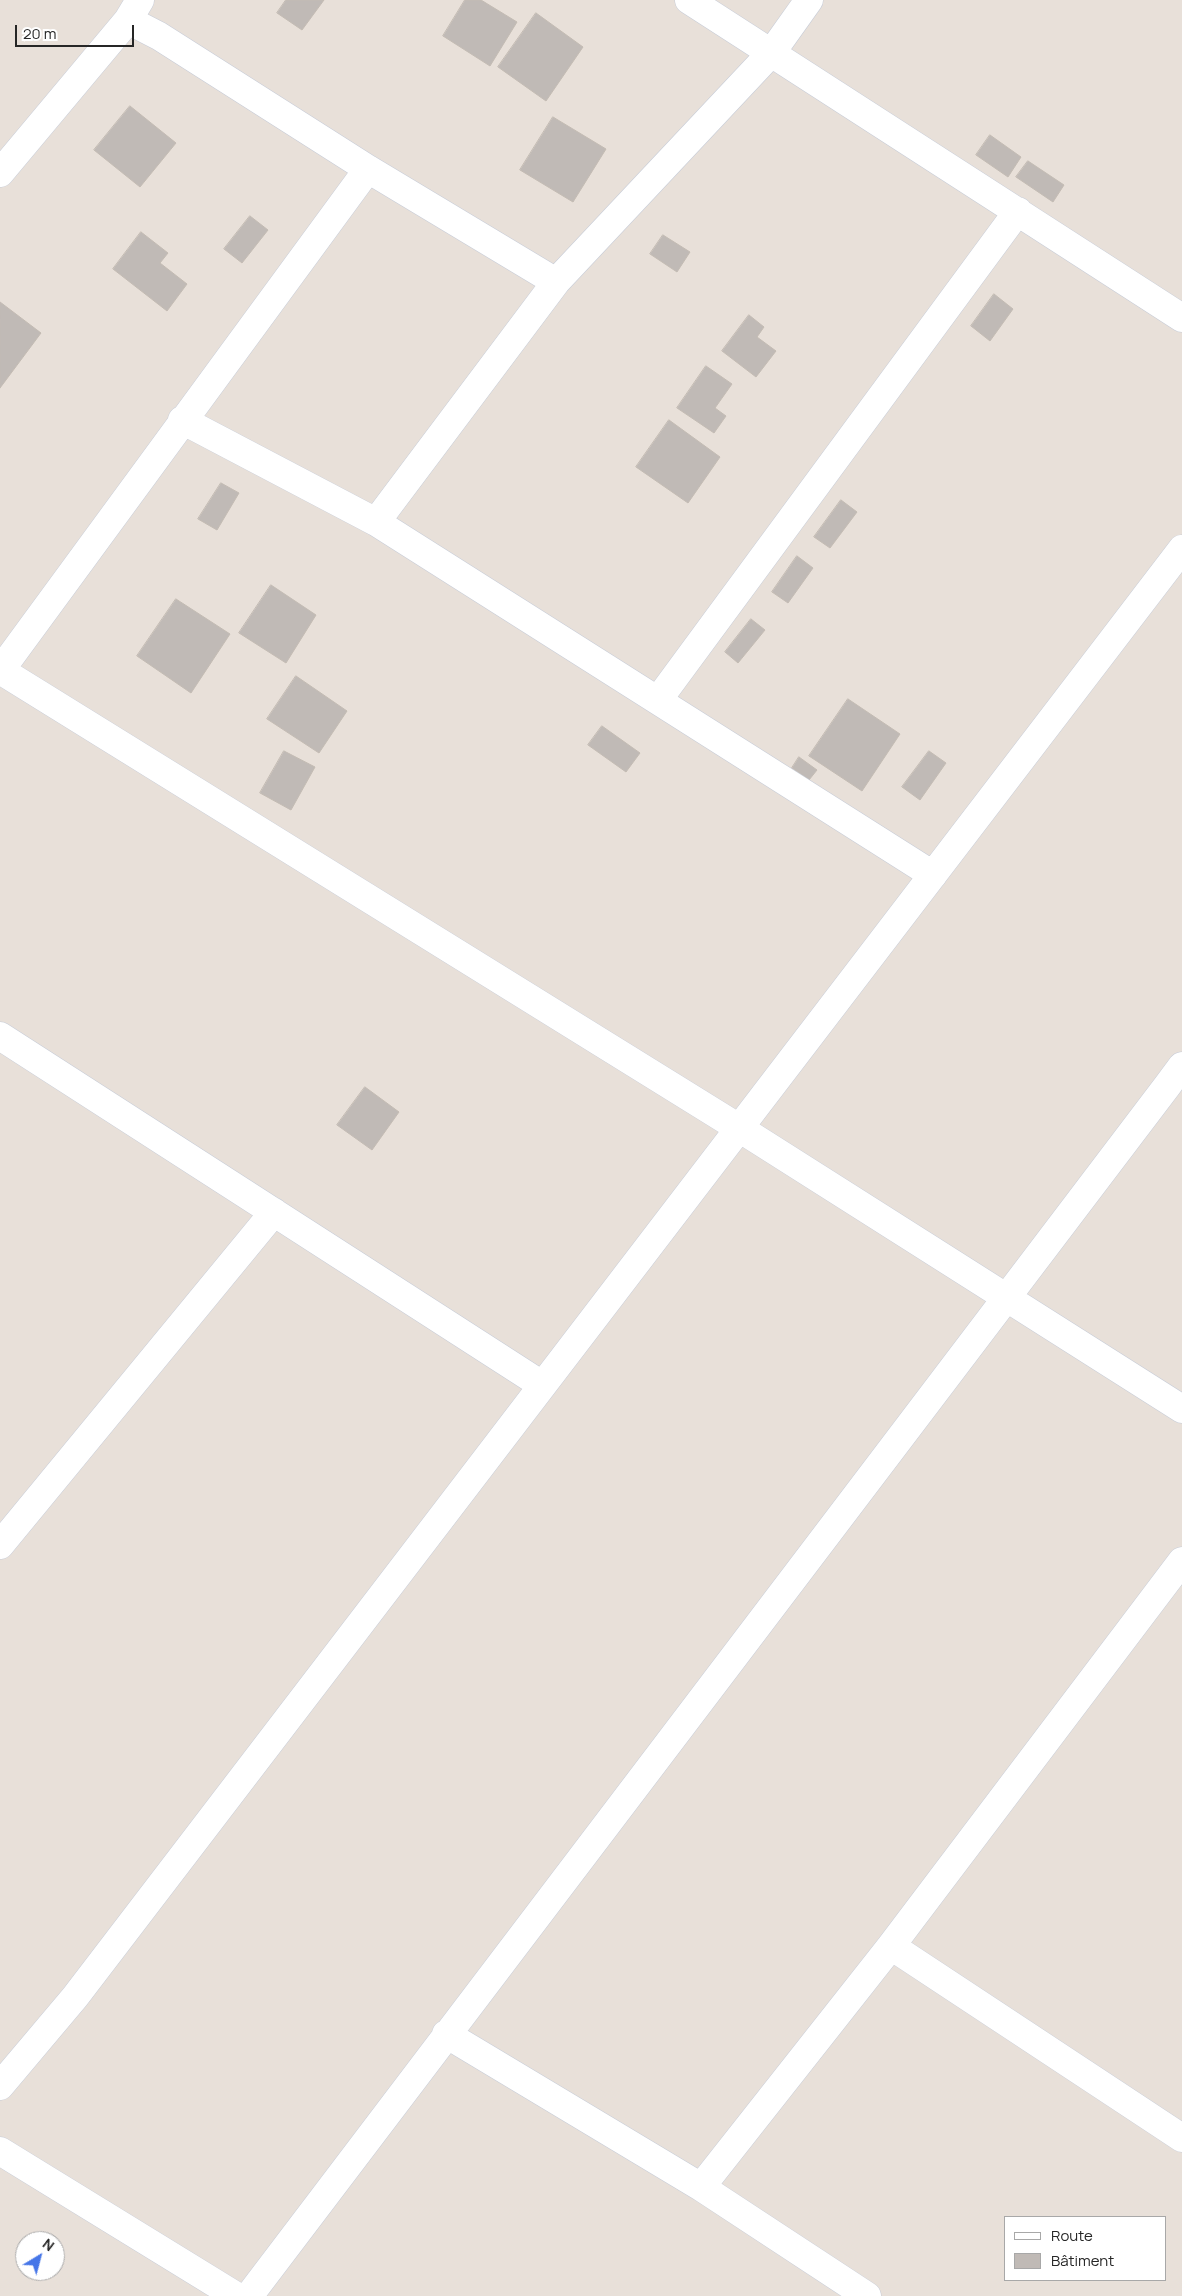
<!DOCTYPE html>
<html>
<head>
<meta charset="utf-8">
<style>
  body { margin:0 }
  #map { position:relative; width:1182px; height:2296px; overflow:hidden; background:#e8e0d9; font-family:Manrope,sans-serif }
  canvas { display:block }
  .legend { position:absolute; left:1004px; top:2216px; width:162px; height:65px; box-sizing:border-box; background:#fff; border:1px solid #a8a8a8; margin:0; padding:6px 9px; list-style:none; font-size:15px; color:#262626 }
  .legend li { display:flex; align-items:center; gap:10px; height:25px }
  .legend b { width:25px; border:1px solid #a8a8a8 }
  .north { position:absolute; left:15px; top:2231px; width:50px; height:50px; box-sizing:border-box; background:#fff; border:1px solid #a8a8a8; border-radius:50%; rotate:37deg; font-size:14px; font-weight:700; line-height:20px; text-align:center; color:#262626 }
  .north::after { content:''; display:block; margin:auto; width:18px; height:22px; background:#4676e8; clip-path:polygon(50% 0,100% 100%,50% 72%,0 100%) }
  .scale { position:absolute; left:15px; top:25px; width:119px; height:22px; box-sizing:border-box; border:2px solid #262626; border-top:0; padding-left:6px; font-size:15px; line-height:18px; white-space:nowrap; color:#262626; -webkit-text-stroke:4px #fff; paint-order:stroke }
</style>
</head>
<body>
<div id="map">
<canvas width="1182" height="2296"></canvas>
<ul class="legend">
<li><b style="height:6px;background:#fff"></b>Route</li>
<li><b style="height:14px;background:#c0bab6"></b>Bâtiment</li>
</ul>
<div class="north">N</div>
<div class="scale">20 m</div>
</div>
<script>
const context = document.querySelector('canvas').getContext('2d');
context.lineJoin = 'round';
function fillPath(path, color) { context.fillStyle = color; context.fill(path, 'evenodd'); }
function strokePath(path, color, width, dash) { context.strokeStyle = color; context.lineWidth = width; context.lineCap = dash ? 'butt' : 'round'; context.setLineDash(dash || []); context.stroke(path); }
const building = new Path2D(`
  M286,0H324L302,30L277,13Z
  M465,0H481L517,22L490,66L443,36Z
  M536,13L583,47L546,101L498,67Z
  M130,106L176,143L140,187L94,150Z
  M553,117L606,149L573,202L520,170Z
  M990,135L1021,157L1008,177L976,155Z
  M1028,161L1064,185L1053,202L1016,177Z
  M250,216L268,230L242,263L224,249Z
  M141,232L168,253L160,263L187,284L167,311L113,269Z
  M663,235L690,252L677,272L650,254Z
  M994,294L1013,309L990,341L971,326Z
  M0,302L41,333L0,388Z
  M749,315L764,327L757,337L776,351L756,377L722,351Z
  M706,366L732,384L715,408L726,416L714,433L677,408Z
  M669,420L720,457L688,503L636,467Z
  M221,483L239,493L217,530L198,519Z
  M841,500L857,512L830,548L814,537Z
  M797,556L813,568L788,603L772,592Z
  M271,585L316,615L286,663L239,633Z
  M176,599L230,634L191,693L137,656Z
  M751,619L765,630L738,663L725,652Z
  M296,676L347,711L319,753L267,719Z
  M848,699L900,734L862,791L809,756Z
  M602,726L640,753L626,772L588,745Z
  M284,751L315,767L291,810L260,793Z
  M929,751L946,763L920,800L902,787Z
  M799,757L817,770L809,780L792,768Z
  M365,1087L399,1112L372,1150L337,1125Z`);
const street = new Path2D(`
  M689,0L1182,318
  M128,20L159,36L368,169L556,282
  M0,173L128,20L140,0
  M182,420L376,522L933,875
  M376,522L556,282L772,52L809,0
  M0,670L739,1128L1182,1409
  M0,671L368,169
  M658,700L1018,211
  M0,1036L542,1385
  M0,1545L274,1212
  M891,1946L1182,2138
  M446,2034L701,2187L867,2296
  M0,2086L75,1997L1182,549
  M0,2151L236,2296
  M701,2187L891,1946L1182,1561
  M249,2296C558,1884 874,1478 1182,1066`);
fillPath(building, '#c0bab6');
strokePath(building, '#c3bbb3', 1);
strokePath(street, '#c7ccd7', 29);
strokePath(street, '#fff', 28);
</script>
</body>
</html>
